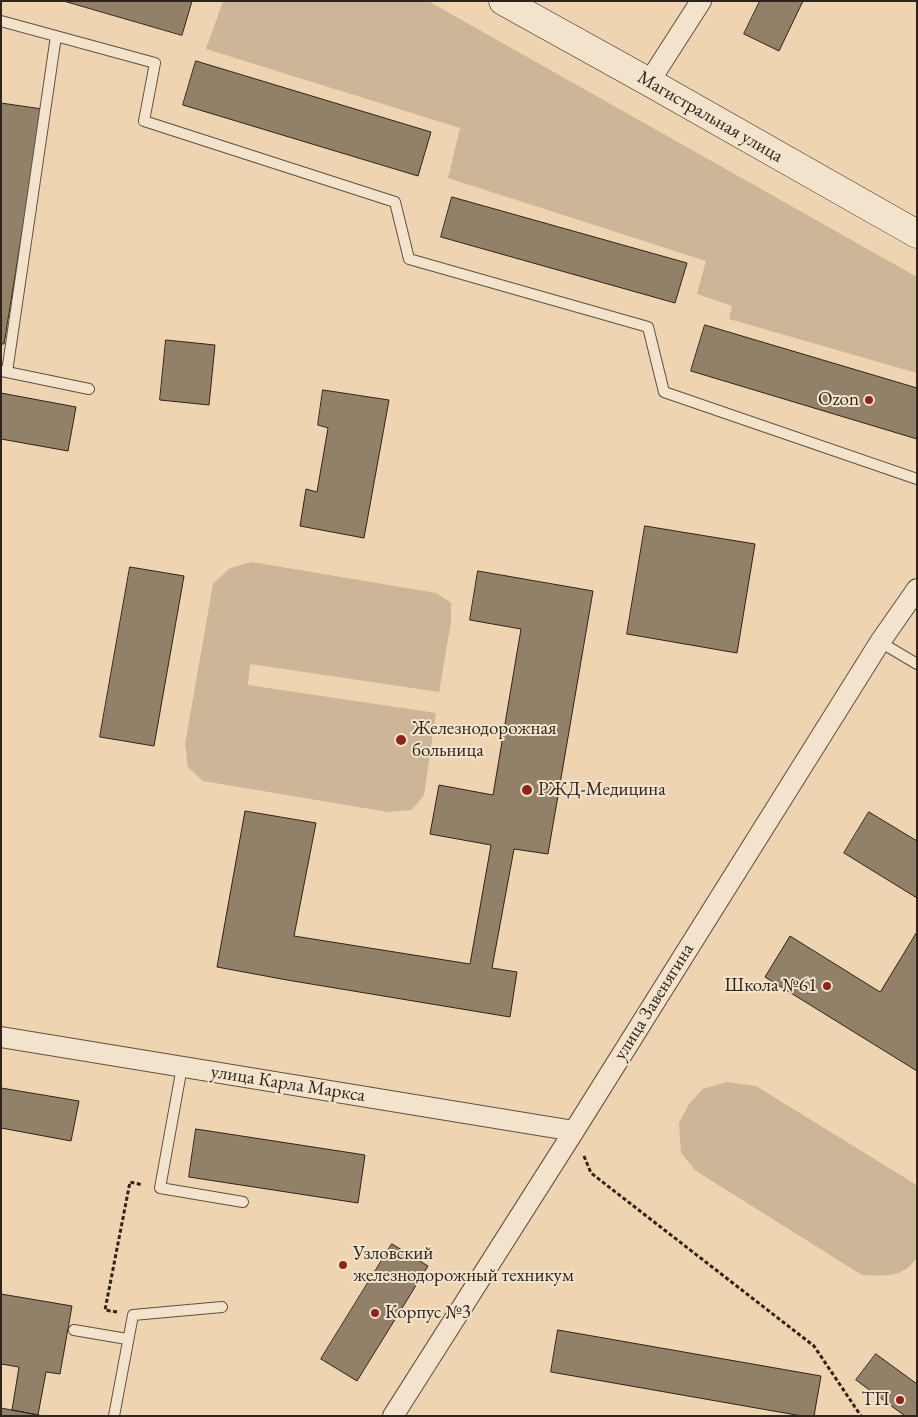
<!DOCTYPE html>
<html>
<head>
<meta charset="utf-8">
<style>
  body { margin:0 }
  #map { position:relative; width:918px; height:1417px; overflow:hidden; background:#eed4b0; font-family:"EB Garamond",serif }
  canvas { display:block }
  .frame { position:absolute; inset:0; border:2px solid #2e241c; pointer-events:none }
</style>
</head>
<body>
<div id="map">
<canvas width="918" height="1417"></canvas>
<div class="frame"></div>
</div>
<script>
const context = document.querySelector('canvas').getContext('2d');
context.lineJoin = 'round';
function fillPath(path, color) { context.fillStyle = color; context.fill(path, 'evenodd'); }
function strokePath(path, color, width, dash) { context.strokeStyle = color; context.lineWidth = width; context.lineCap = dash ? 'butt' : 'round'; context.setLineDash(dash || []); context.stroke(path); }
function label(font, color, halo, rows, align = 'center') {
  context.font = font + ' "EB Garamond",serif'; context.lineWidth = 4; context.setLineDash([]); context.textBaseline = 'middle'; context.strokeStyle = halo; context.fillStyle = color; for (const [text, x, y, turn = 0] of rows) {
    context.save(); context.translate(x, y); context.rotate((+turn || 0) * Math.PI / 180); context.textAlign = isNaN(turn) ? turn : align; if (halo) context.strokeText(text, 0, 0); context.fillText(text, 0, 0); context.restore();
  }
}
const green = new Path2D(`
  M223,1H428L917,277V373L729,319L732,306L697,294L706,261L448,178L460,128L206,49Z
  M252,562L436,593L451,603V622L439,692L250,664L248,685L436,713L424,795L412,810L388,812L203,781L188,767L185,744L213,584L230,568Z
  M727,1082L756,1086L915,1184L917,1187V1257C905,1278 883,1276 862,1275L696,1171L681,1153L679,1123L689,1104L703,1089Z`);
const building = new Path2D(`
  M64,1H192L182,35Z
  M760,1H803L779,51L744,34Z
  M196,61L431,132L418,176L183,105Z
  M1,103L42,109L4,344H1Z
  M452,197L687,263L675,303L441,237Z
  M705,325L917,388V439L691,371Z
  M166,340L215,345L209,405L160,400Z
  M323,390L389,400L364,538L300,526L306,489L317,492L328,428L318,425Z
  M1,393L76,407L68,451L1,439Z
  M645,526L755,544L737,653L627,634Z
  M130,567L184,576L154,746L100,737Z
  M478,571L593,591L548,854L514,849L492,968L517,972L510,1017L287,980L217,967L245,811L316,823L294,936L470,964L491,845L430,834L439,785L493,795L521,629L470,620Z
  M869,812L917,841V898L844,853Z
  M917,932V1071L765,977L790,936L880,992Z
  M1,1088L79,1101L71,1141L1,1128Z
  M196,1129L365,1155L358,1203L189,1177Z
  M392,1244L428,1266L357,1381L321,1359Z
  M1,1294L72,1306L60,1374L46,1372L38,1415L12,1410L19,1367L1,1364Z
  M558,1330L821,1376L814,1416H802L551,1372Z
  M876,1354L917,1384V1416H905L856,1380Z
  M1,1408L38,1415L45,1416H1Z`);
const path = new Path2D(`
  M584,1156L591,1173L814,1346L861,1416
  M117,1312L105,1310L130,1182L143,1185`);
const lane = new Path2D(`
  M1,21L155,63L144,121L395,202L409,259L648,327L664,392L917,479
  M2,371L89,389
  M7,372L56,36
  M880,642L917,664
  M182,1067L160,1188L243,1202
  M74,1330L127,1339
  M114,1416L133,1315L222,1307`);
const street = new Path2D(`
  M649,82L701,1
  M1,1037L574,1131
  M393,1416L574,1131L880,642L917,589`);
const secondary = new Path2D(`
  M503,1L649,82L917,234`);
const markers = [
  [869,400,5,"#8f2418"],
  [401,740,6,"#8f2418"],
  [527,790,6,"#8f2418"],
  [827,986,5,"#8f2418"],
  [343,1265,5,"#8f2418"],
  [375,1313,5,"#8f2418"],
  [900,1400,5,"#8f2418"]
];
const streetNames = [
  ["Магистральная улица",710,117,30],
  ["улица Завенягина",654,1002,-58],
  ["улица Карла Маркса",288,1084,9]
];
const poiNames = [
  ["Ozon",859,400,"right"],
  ["Железнодорожная",412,729],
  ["больница",412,751],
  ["РЖД-Медицина",538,790],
  ["Школа №61",817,986,"right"],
  ["Узловский",353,1254],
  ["железнодорожный техникум",353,1276],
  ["Корпус №3",385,1313],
  ["ТП",890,1400,"right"]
];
fillPath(green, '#cdb697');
fillPath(building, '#928069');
strokePath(building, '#2e241c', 1);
strokePath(lane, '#5e5041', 12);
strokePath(street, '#5e5041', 22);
strokePath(secondary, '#2e241c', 29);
strokePath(path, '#2e241c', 3, [4, 2.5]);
strokePath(lane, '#f4e3cc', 10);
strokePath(street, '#f4e3cc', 20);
strokePath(secondary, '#f4e3cc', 28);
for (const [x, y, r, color] of markers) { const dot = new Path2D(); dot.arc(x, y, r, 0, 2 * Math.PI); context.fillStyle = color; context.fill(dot); strokePath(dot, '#f4e3cc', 2); }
label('19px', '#2e241c', '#f4e3cc', streetNames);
label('19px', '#2e241c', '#f4e3cc', poiNames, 'left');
</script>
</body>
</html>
